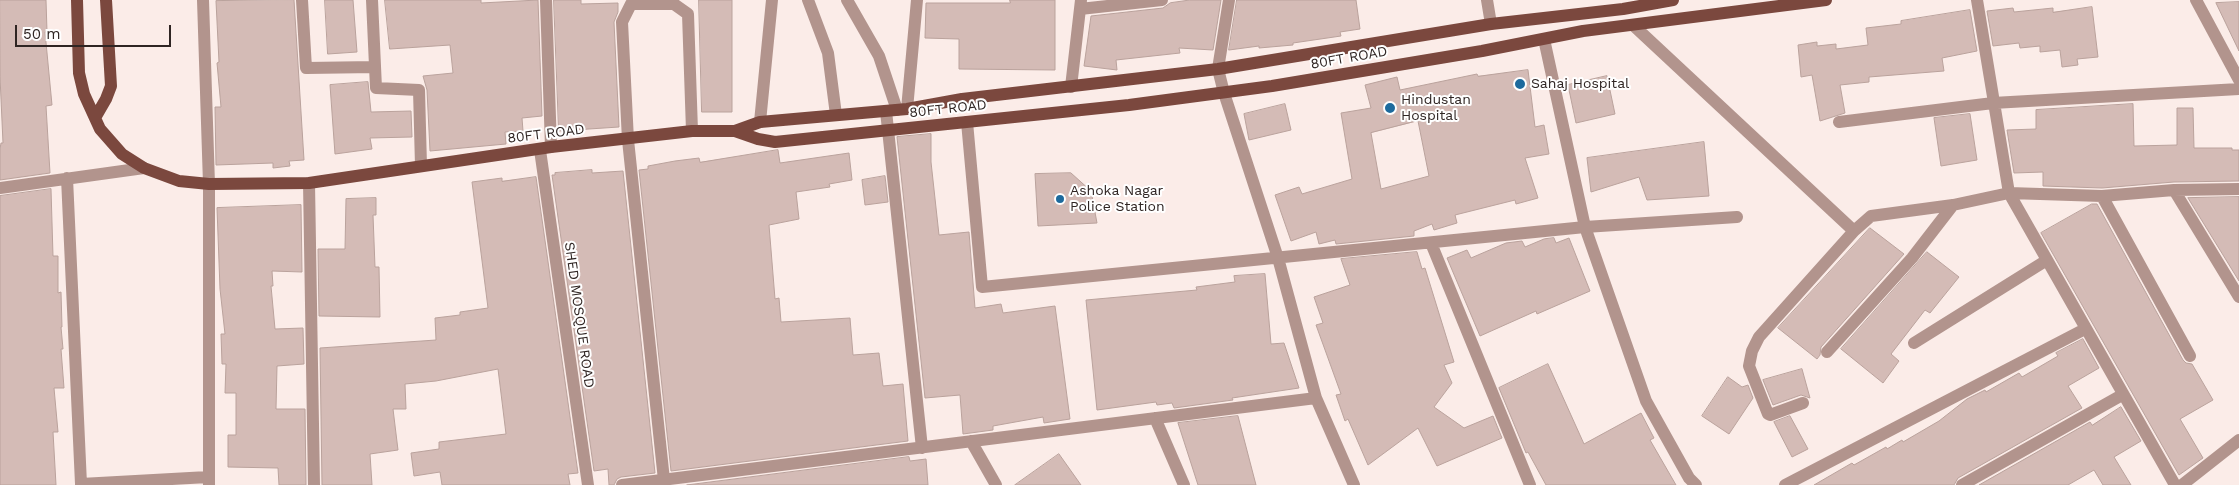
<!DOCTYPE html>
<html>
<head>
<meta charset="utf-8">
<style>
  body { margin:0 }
  #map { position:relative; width:2239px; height:485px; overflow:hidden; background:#fbece8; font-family:"Work Sans",sans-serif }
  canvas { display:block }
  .scale { position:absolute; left:15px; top:25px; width:156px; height:22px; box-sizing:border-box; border:2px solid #2f2523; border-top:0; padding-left:6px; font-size:15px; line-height:18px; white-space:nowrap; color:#2f2523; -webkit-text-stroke:4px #fff; paint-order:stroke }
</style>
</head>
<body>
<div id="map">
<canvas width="2239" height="485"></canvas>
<div class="scale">50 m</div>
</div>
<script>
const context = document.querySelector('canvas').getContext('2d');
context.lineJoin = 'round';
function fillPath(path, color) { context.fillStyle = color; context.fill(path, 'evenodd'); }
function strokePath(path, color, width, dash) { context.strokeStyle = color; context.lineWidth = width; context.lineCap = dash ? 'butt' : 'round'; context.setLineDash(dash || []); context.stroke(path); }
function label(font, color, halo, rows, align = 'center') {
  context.font = font + ' "Work Sans",sans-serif'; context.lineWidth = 4; context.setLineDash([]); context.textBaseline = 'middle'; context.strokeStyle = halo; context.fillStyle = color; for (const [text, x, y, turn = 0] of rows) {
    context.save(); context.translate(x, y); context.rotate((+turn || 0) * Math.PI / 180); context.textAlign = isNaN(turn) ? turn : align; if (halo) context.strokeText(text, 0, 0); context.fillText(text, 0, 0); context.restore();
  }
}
const building = new Path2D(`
  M0,0H46L47,32H45L52,105L46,106L50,173L0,180V149L1,143H3L0,77Z
  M294,0L304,160L289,161L290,166L273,168V163L216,165L215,107H221L217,63L219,62L216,1Z
  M325,0H353L357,52L328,54Z
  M385,0H481V3L538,0L542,116L522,118L523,131L505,132L506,144L430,151L427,90L423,76L453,73L450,45L390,49Z
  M554,0H581V4L618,3V12L614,22L619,127L559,131Z
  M699,0H732V112H702Z
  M1010,0H1055V70L959,69V39L925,38L926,3H1010Z
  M1190,0H1221L1213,50L1179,48L1180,53L1116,60L1117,70L1084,66L1091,16L1163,8L1170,3Z
  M1237,0H1356L1360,29L1340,32L1341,36L1293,43V45L1259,48V46L1229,50Z
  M2239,2V51L2216,3Z
  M2092,7L2098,57L2077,59L2078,65L2062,67L2060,50L2040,52V46L2020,48L2019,43L1993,46L1987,11L2013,8L2014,12L2053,8V12Z
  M1970,10L1977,51L1942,58L1944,71L1869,77V82L1840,85L1845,113L1820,121L1812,75L1801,77L1798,45L1817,42V46L1836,44V49L1868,45L1866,28L1901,24V21Z
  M1528,70L1535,127L1544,125L1549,154L1525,158L1538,198L1516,204L1515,200L1455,215L1457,223L1434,230L1432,224L1414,231V236L1336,244L1335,240L1319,244L1316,232L1291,241L1275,195L1299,187L1302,194L1352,179L1341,113L1371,108L1365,85L1397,77L1400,90L1477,74L1478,76ZM1418,121L1429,176L1381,189L1371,133Z
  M1607,76L1615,114L1576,123L1568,85Z
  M368,82L371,112L411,111L412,137L370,138L372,149L335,154L330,85Z
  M1285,104L1291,130L1249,140L1244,114Z
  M2133,104L2134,146L2177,145V108H2193L2194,148H2232V150H2239V181L2174,182L2102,188L2043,186V172L2014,173L2007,130L2036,129V110Z
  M1970,114L1977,160L1941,166L1934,118Z
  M931,134V162L939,235L969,232L975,308L1001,304L1003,313L1055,306L1070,419L1044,423L1043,417L993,426V430L963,434L960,395L925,398L897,137Z
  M1704,142L1709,196L1647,200L1639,177L1591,192L1587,158Z
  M778,150L780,163L849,153L852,180L829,184L830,187L796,192L799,219L769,225L775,299L779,298L781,322L850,318L853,355L879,353L883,386L903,384L908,441L671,471L639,170L648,169V166L675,161L699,158L700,162Z
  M592,170V173L623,171L655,473L621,477L617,479L614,485H609L608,469L594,471L552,175H555V173Z
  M1071,173L1091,191L1097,223L1038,226L1035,174Z
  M885,176L888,202L865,205L862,180Z
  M536,177L578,473L568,474L570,485H442L440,472L414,476L411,453L439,449V442L506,434L498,369L436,381L405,384L406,409H393L398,450L370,454L372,485H322L320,348L436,340L435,318L460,315V312L488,308L472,182L502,178V181Z
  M51,189L53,256H58V293L61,292L62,327H61L63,349H61L64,388H54L58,432H53L56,485H0V196Z
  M2239,197V281L2188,198Z
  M376,198V215H373L375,267H379L380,317L319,316L318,249H345L346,199Z
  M2092,204H2097L2183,360L2186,363L2192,364L2213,400L2180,419L2203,458L2179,475L2041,233Z
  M301,205L302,272L272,271L273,286H271L275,329L303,328L304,364L277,366L276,409H305L306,485H279L278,468L228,467V435H236V393H225L226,364H222L221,334H225L220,289L217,208Z
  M1870,228L1904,254L1821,347L1820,355L1817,359L1778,328Z
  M1554,238L1556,243L1569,238L1590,291L1537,314L1536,311L1480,336L1447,258L1467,250L1471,258L1506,243L1522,241L1525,247L1544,239Z
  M1417,252L1422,269L1425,268L1454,362L1444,365L1452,383L1434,407L1464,428L1493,416L1502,438L1437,466L1418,428L1368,465L1348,419L1345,421L1336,395L1341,394L1316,325L1323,323L1314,297L1350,285L1341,259Z
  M1927,252L1959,277L1930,313L1925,310L1891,354L1899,361L1883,383L1841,349Z
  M1265,274L1271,344L1284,343L1299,388L1232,398L1233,400L1174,408L1172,403L1157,405L1156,402L1097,410L1086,300L1197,290L1196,287L1235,282L1234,276Z
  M2083,339L2099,368L2068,386L2082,408L1958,478L1954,485H1814L1852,463L1854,465L1886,447L1887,449L1902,440L1903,442L1939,421L1967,399L1985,390L1986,392L2019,373L2022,377L2058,356L2056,353Z
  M1548,364L1584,444L1641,413L1654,438L1650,440L1676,485H1546L1528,452L1526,453L1499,388Z
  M1802,369L1810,398L1801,395L1773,405L1763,380Z
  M1728,377L1742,387L1748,385L1753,398L1729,434L1702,416Z
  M2121,407L2141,441L2114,457L2131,485H2103L2094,470L2068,485H1979L2090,422L2092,425Z
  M1238,416L1256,485H1198L1178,423Z
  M1790,416L1808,449L1792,457L1774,422Z
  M1059,454L1081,485H1015Z
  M909,457L910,461L926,459L928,485H687Z`);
const minor = new Path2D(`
  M203,0L209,184V485
  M302,0L306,68L375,67
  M372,0L376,88L419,90L421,166
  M546,0L551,147
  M808,0L828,53L836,115
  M847,0L879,56L897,110
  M1229,0L1218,69L1224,93L1278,258L1316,398L1354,485
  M1487,0L1491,24
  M1977,0L2009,193L2175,485
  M2196,0L2239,80
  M1080,9L1162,0
  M1633,25L1854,231
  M1544,39L1585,227L1646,401L1689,478L1696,485
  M1071,87L1081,0
  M907,109L917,0
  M886,111L922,448
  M760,122L772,0
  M967,122L982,287L1585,227L1737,217
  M1839,122L1993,103L2239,89
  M540,150L588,485
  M67,178L81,484L208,477
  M309,183L314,485
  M0,188L144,168
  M2174,190L2239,297
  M2102,196L2190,356
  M1431,243L1530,485
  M1914,343L2047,260
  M1827,352L1912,258L1953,205
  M1803,403L1770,415L1768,414L1749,366L1752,351L1759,337L1854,231L1871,216L1953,205L2009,193L2102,196L2174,190L2239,189
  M1155,418L1184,485
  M971,441L996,485
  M664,480L628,140L622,22L631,4H674L688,14L692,131
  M622,485L1316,398
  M1785,485L2085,329
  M1962,485L2122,395
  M2182,485L2239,440`);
const major = new Path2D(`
  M77,0L79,73L84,94L100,129L122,154L144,168L179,181L209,184L309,183L551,147L692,131H735L758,139L775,142L1129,105L1272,86L1482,51L1583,31L1826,0
  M95,118L106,99L111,86L106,0
  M735,131L760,122L907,109L962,99L1218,69L1491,24L1623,9L1673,0`);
const markers = [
  [1520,84,6,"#1d6a9d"],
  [1390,108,6,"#1d6a9d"],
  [1060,199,5,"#1d6a9d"]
];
const streetNames = [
  ["80FT ROAD",1349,58,-10],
  ["80FT ROAD",948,109,-6],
  ["80FT ROAD",546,134,-7],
  ["SHED MOSQUE ROAD",579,315,82]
];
const poiNames = [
  ["Sahaj Hospital",1531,84],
  ["Hindustan",1401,100],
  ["Hospital",1401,116],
  ["Ashoka Nagar",1070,191],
  ["Police Station",1070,207]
];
fillPath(building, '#d4bbb6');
strokePath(building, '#baa29c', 1);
strokePath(minor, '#b2948d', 12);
strokePath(major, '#7b483e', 12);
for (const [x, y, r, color] of markers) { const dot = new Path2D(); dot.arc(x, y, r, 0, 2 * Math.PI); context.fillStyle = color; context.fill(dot); strokePath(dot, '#fff', 2); }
label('14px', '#2f2523', '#fff', streetNames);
label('14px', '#2f2523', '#fff', poiNames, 'left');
</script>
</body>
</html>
